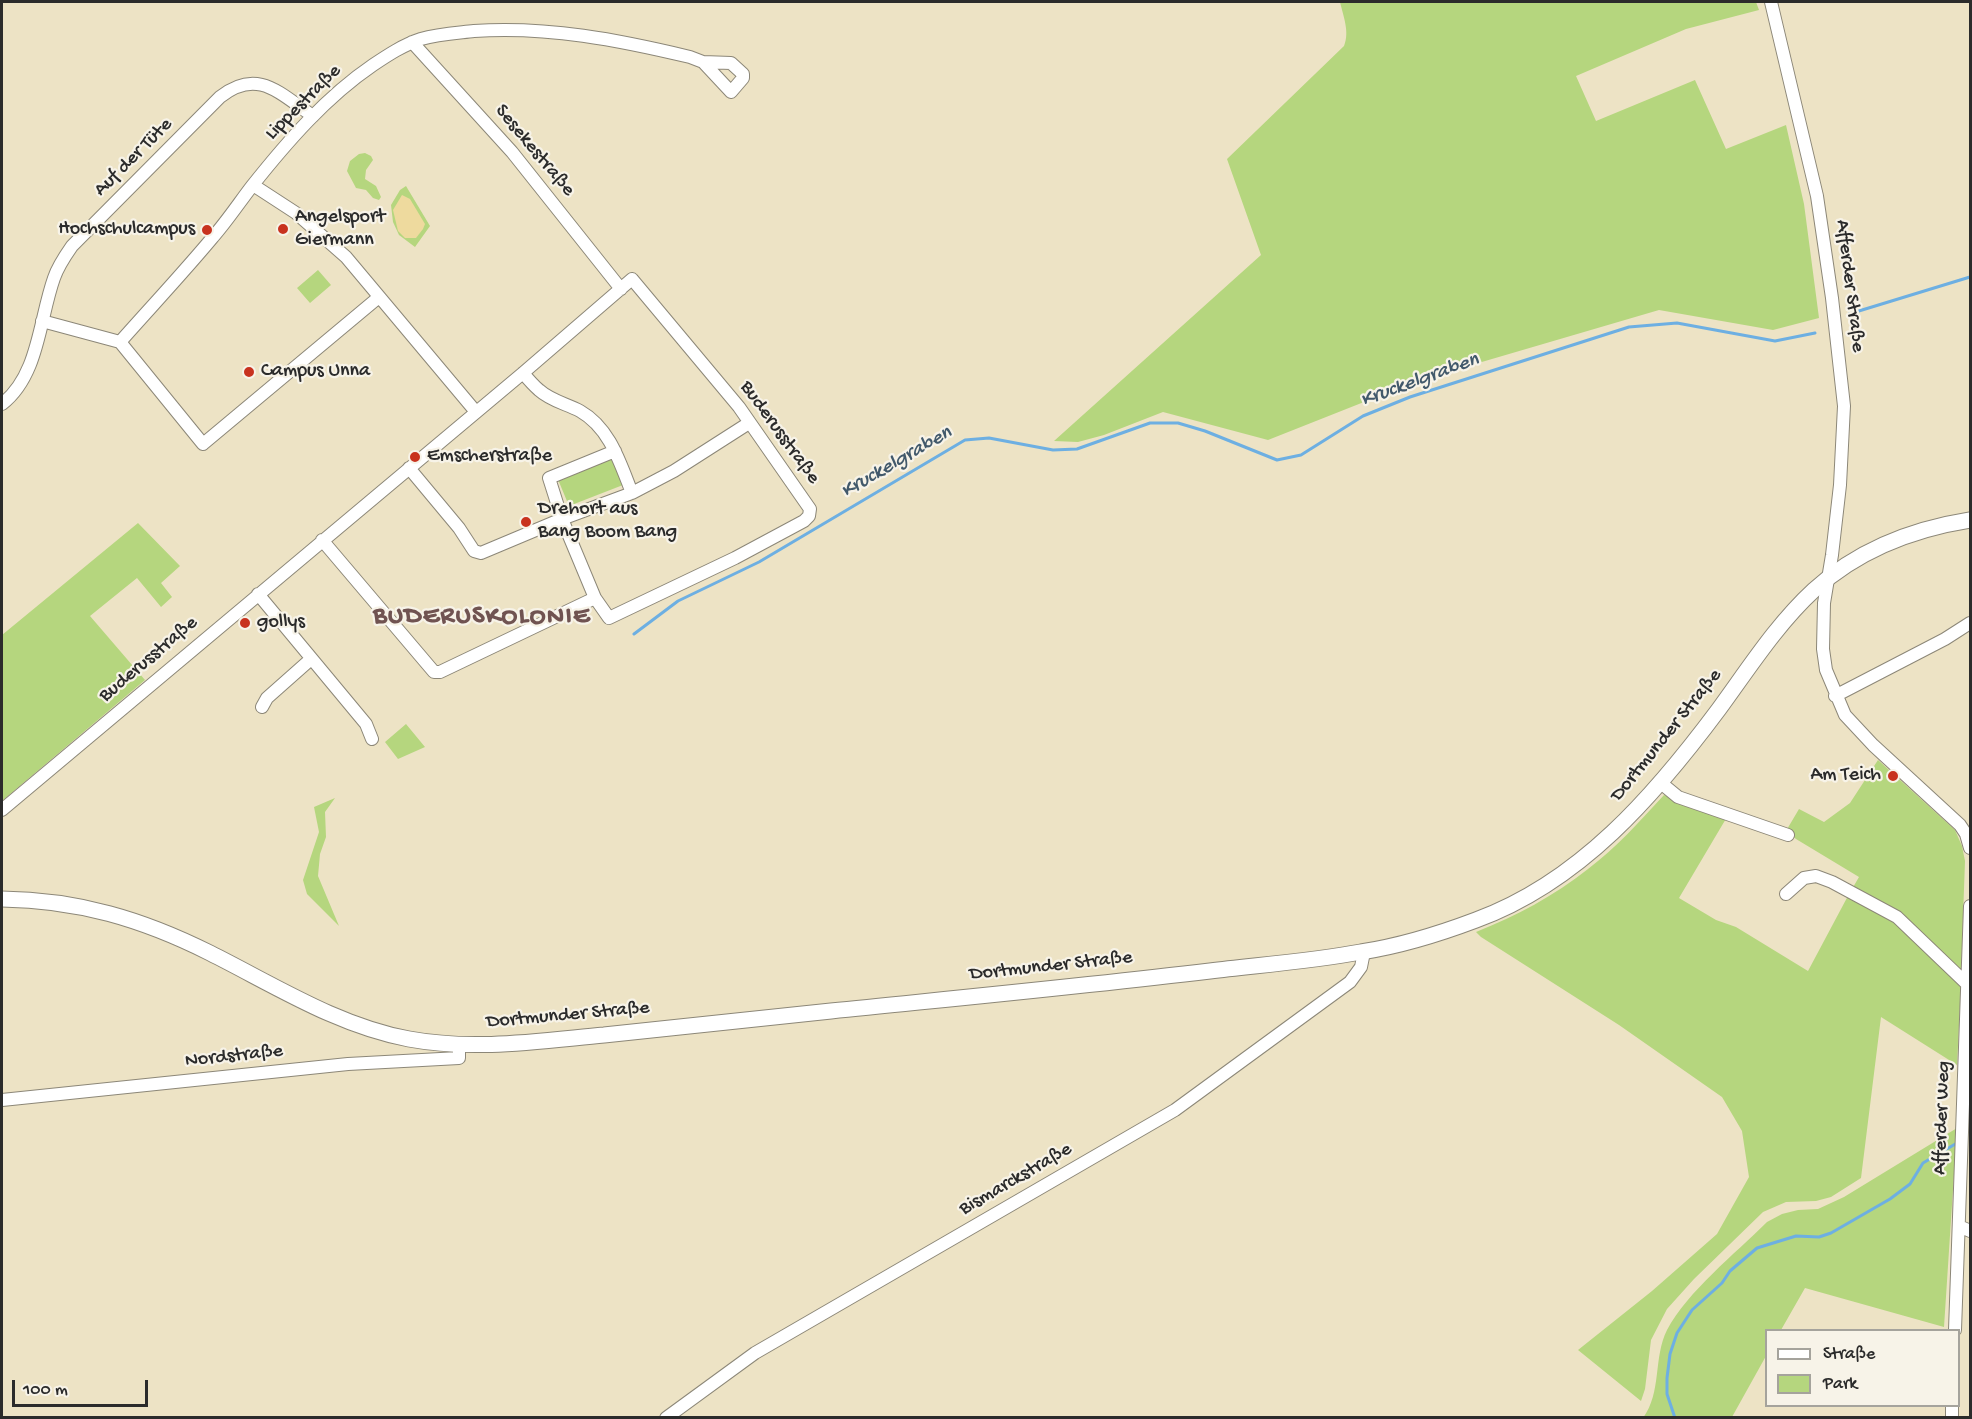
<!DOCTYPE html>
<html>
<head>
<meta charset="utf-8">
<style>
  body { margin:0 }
  #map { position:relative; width:1972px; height:1419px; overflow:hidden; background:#ede3c5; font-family:"Gochi Hand",sans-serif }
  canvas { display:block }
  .frame { position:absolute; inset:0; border:3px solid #2b2b2b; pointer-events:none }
  .legend { position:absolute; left:1765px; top:1329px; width:195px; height:78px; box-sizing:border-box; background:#f7f3e8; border:2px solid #a5a39c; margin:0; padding:8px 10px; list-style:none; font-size:18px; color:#2b2b2b }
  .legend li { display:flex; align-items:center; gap:12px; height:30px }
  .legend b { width:30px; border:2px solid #a5a39c }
  .scale { position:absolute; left:12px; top:1380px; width:136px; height:27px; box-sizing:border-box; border:3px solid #2b2b2b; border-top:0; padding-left:8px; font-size:18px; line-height:21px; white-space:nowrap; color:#2b2b2b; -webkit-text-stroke:4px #f7f3e8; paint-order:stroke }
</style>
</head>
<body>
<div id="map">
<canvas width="1972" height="1419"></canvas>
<div class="frame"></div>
<ul class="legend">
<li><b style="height:8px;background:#fff"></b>Straße</li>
<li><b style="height:16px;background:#b5d67e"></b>Park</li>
</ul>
<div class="scale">100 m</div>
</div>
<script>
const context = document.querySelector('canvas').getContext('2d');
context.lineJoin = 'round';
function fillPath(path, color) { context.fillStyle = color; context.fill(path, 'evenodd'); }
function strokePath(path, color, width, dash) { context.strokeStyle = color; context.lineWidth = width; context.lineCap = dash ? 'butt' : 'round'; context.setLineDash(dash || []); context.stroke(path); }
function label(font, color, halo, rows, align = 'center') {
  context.font = font + ' "Gochi Hand",sans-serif'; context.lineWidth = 4.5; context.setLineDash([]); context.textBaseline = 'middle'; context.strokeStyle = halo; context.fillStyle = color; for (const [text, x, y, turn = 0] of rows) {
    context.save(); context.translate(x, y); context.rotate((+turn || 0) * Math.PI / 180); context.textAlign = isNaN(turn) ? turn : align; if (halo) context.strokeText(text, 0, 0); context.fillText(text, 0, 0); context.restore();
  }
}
const green = new Path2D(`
  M1340,2H1756L1759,10L1686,29L1576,76L1596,121L1695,80L1726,149L1786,125L1804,204L1819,318L1773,330L1659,310L1417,381L1268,440L1163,412L1104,435L1078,442L1054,441L1261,255L1227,159L1344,46C1350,32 1343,15 1340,2Z
  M365,153L371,156L373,160L366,170L365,179L376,186L381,197L379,200L373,198L366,190L356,188L347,171L350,161L359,154Z
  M406,186L430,226L415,247L399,235L393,222L391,205L400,190Z
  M318,270L331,285L310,303L297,288Z
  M612,456L623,485L569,506L557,477Z
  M138,523L180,566L161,583L172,597L161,607L137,578L90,616L145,680L2,801V635Z
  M406,724L425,747L398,759L385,742Z
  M1878,760L1955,830L1962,846L1965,861L1961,973L1852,889L1859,877L1796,839L1786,831L1799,809L1824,822L1850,803Z
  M1664,795L1727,817L1679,898L1716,920L1736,927L1808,971L1849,894L1897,921L1961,986L1957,1065L1881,1017L1861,1178L1831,1197L1816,1201L1786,1202L1763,1212L1694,1279L1667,1309L1651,1340L1645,1389L1641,1401L1578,1350L1652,1291L1717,1234L1749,1177L1742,1131L1722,1097L1619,1025L1481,937L1476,932C1516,916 1554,896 1588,869C1616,848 1640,821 1664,795Z
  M335,798L325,812L326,837L320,854L318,876L339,926L307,894L303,880L319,832L314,807Z
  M1957,1128L1944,1327L1805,1288L1781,1330H1766V1356L1732,1417L1643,1418C1662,1392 1653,1358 1667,1330C1688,1291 1735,1254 1767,1222L1782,1214L1798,1210L1818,1209L1844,1197Z`);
const sand = new Path2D(`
  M402,195L410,199L425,224L423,229L416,238H405L398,231L393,210Z`);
const stream = new Path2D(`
  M1849,314L1970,277
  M634,634L678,601L759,562L965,440L989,438L1053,450L1077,449L1150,423H1178L1205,431L1277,460L1301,455L1363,416L1410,397L1629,327L1677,323L1775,341L1815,333
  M1675,1418L1667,1394V1378L1670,1354L1677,1333L1692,1310L1722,1283L1730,1271L1757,1248L1796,1236L1819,1237L1831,1233L1890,1199L1910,1184L1923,1163L1957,1143`);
const minor = new Path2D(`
  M1771,2L1817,196L1832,298L1844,406L1840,485L1832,555L1824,603L1823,649L1826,670L1845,715L1873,745L1960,825L1966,834L1970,848
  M412,42L512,152L621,289
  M253,185L296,213L346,257L476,412
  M42,321L120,342
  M120,342C151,307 183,273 213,237C227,221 239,203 252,186C287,142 326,97 373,65C388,55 403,45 421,39C438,34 457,33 474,31C548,26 619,40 690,57L703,62L731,63L743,74V78L731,92L703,62
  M120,342L203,444L379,297
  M2,404C39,375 39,320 54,278C58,266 65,256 72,246L220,97C258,67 280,94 313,116
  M409,468L459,528L474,551L481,553L562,519L549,478L615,451
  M632,493L674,471L749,423
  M322,540L434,672H440L595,598
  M258,594L366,724L372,739
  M1835,696L1945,639L1970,623
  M262,707L267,698L311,659
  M1661,783L1678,797L1788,835
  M2,810L523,373L632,279L739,407L810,509L809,516L804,521L735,558L609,618L595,598L562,519L632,493C620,463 610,428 580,411C567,404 551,401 539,390C533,385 528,379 523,373
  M1786,894L1804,878L1816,876L1832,882L1897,917L1968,985
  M2,1100L348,1064L459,1058V1044
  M1959,1226L1970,1231
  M1955,1330L1970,906
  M666,1418L755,1353L1175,1110L1350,982L1361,967L1364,952
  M1952,1418V1406`);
const major = new Path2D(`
  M2,899C78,900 142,919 210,953C274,985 338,1026 409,1039C474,1051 539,1041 604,1035C680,1027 756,1019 831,1011C958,998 1084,986 1210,971C1260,965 1312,961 1361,952C1400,946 1439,934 1476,920C1580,882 1655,795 1719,709C1749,668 1777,624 1814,590C1858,550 1913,529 1970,520`);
const markers = [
  [283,229,6,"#c8321e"],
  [207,230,6,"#c8321e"],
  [249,372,6,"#c8321e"],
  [415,457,6,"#c8321e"],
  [526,522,6,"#c8321e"],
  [245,623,6,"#c8321e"],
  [1893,776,6,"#c8321e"]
];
const streetNames = [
  ["Lippestraße",304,103,-45],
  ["Sesekestraße",534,151,50],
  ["Auf der Tüte",134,158,-45],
  ["Afferder Straße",1849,286,83],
  ["Buderusstraße",779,433,54],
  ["Buderusstraße",149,660,-40],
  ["Dortmunder Straße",1667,736,-51],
  ["Dortmunder Straße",1051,967,-6],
  ["Dortmunder Straße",568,1016,-5],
  ["Nordstraße",234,1057,-6],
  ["Afferder Weg",1943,1118,-88],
  ["Bismarckstraße",1016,1180,-30]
];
const poiNames = [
  ["Angelsport",295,218],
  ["Giermann",295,241],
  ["Hochschulcampus",195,230,"right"],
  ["Campus Unna",261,372],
  ["Emscherstraße",427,457],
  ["Drehort aus",538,510],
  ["Bang Boom Bang",538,533],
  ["gollys",257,623],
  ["Am Teich",1881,776,"right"]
];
const waterNames = [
  ["Kruckelgraben",1420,381,-20],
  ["Kruckelgraben",897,463,-30]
];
const districtNames = [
  ["BUDERUSKOLONIE",482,618]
];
fillPath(green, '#b5d67e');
fillPath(sand, '#eeda9e');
strokePath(stream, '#6dafe2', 3);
strokePath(minor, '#8c8778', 14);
strokePath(major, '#8c8778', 17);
strokePath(minor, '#fff', 12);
strokePath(major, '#fff', 15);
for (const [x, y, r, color] of markers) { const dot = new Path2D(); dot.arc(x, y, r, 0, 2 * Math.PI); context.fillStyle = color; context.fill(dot); strokePath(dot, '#f7f3e8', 2); }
label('20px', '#2b2b2b', '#f7f3e8', streetNames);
label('20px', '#2b2b2b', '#f7f3e8', poiNames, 'left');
label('italic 21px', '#42596b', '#f7f3e8', waterNames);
context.letterSpacing = '1.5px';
label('bold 26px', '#705351', '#f7f3e8', districtNames);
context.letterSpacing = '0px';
</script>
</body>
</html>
